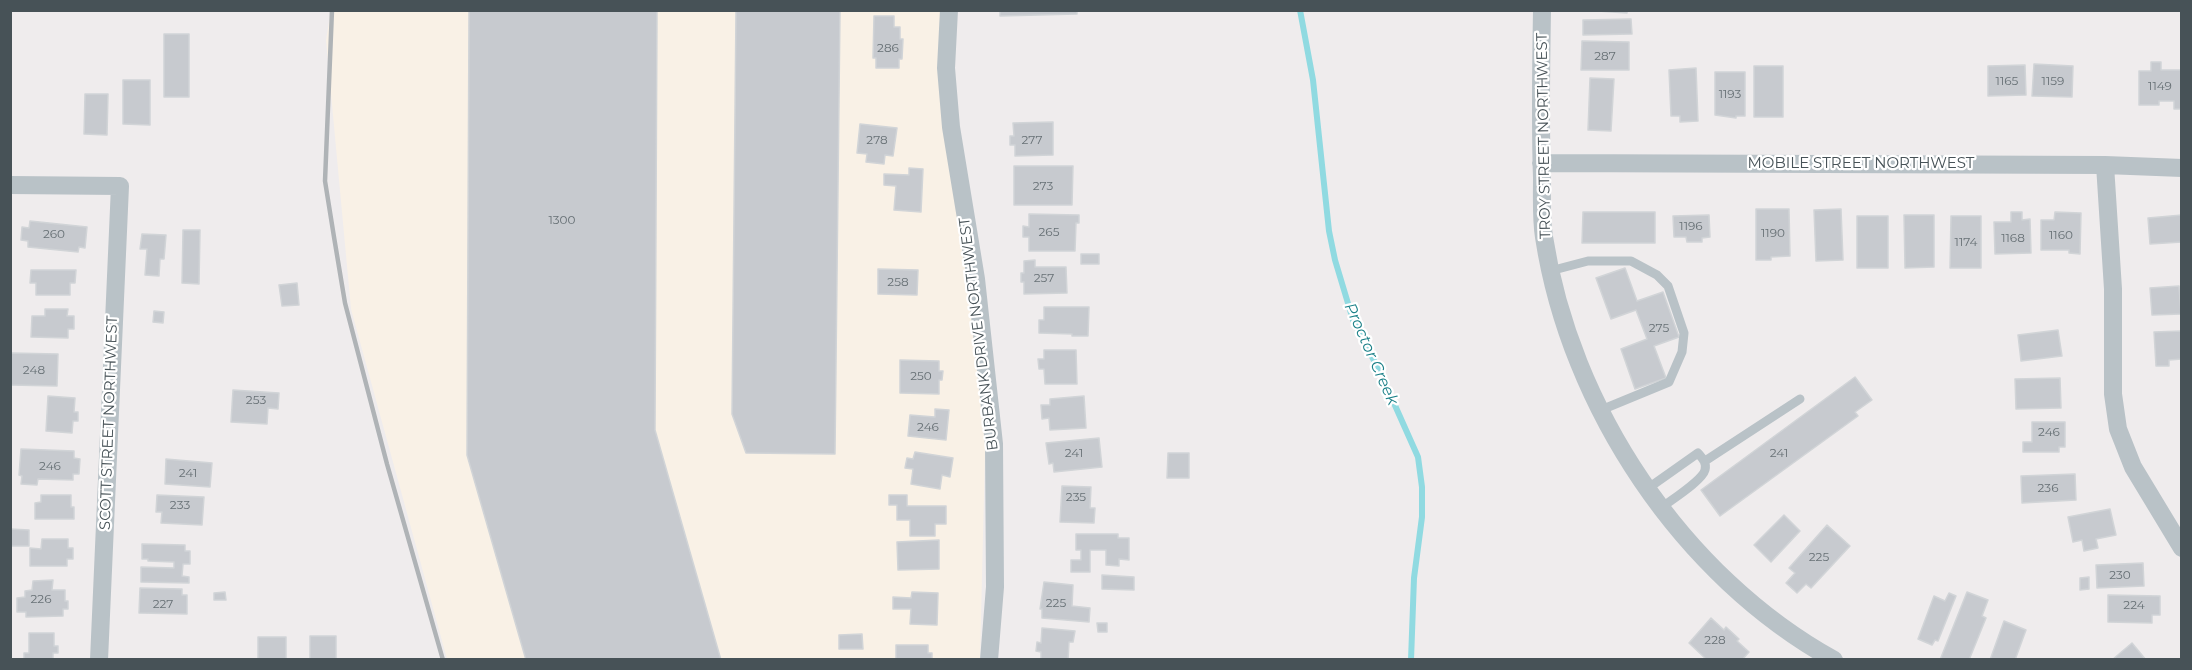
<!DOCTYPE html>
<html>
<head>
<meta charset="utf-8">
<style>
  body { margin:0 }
  #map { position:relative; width:2192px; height:670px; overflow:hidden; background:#efeced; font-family:Montserrat,sans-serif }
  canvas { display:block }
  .frame { position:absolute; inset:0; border:12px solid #475257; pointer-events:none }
</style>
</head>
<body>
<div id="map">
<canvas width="2192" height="670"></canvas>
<div class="frame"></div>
</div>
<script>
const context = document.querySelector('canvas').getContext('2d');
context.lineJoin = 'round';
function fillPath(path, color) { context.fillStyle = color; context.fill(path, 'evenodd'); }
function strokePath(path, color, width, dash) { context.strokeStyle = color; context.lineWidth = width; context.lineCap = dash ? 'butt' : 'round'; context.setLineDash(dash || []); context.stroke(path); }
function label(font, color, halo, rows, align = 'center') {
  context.font = font + ' Montserrat,sans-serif'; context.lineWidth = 4.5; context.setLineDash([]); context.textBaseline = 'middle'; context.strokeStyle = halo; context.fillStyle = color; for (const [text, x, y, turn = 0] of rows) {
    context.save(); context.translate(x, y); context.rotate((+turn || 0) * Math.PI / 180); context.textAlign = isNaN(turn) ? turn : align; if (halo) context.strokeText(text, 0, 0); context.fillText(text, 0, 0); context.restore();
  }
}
const commercial = new Path2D(`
  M331,10L950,11L948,98L986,411L980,659H447L351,309L326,40Z`);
const stream = new Path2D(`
  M1300,10L1313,80L1329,231L1335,260L1353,320L1381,374L1418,457L1422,487V517L1414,578L1411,660`);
const building = new Path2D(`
  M469,10H657L655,430L721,660H526L467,455Z
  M736,10H840L835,454L746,453L732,414Z
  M1000,10H1077V14L1000,16Z
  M1583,10H1627V13Z
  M874,16H894V27H900V39H903L902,59H899V68H876V58H873Z
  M1631,19L1632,34L1583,35V20Z
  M164,34H189V97H164Z
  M1582,41L1629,42V70H1581Z
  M2151,62H2161V70H2182V109H2174V101H2159V105H2139V71H2151Z
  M2034,64L2073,66L2072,97L2032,96Z
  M2025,65L2026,95L1988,96V66Z
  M1754,66H1783V117H1754Z
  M1696,68L1698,121L1680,122V116H1671L1669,70Z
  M1715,72H1745V116H1736V118L1715,115Z
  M1590,78L1614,79L1611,131L1588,130Z
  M123,80H150V125L123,124Z
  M85,94H108L107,135L84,134Z
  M1053,122V155L1015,156V145H1010V136H1014L1013,123Z
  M860,124L897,128L893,156L885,155L884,164L866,162L867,154L857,153Z
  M1014,166H1073L1072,205H1014Z
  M909,168L923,169L921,212L894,210L896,186L884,185V174L909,175Z
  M1756,209H1789L1790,256L1771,257V260H1756Z
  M1841,209L1843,260L1816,261L1814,210Z
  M1583,212H1655V243H1582Z
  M2011,212H2022V220L2030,219L2031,253L1995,254L1994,222H2011Z
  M2055,212L2081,213L2080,254L2069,253V250H2041V220H2054Z
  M1029,214L1079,215V223H1076L1075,251H1029V237H1023V226L1029,227Z
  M1709,215L1710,237L1702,238V242H1687L1686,237H1674L1673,216Z
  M1904,215H1934V267L1905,268Z
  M2182,215V242L2150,244L2148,218Z
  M1857,216H1888V268H1857Z
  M1951,216H1981V268H1950Z
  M30,221L87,227L85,248L79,247L78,252L28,247V241L21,240L22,227L29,228Z
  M183,230H200L199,284L182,283Z
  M142,234L166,235L164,259H160L159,276L145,275L147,249H140Z
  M1081,254H1099V264H1081Z
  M1035,260V267H1066L1067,293L1024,294V282H1021V273H1024V261Z
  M1625,268L1637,301L1663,292L1679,337L1654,346L1666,378L1635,389L1621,349L1647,339L1636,310L1611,319L1596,278Z
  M878,269L918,270L917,295L878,294Z
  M31,270H76L75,283H70V295H36V283H30Z
  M297,283L299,305L282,306L279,285Z
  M2179,286L2181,314L2152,315L2150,288Z
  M1044,307H1089L1088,336H1072V334L1039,333V320H1044Z
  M45,309H68L67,316H74V329H68V338L31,337L32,316H45Z
  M154,311L164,312L163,323L153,322Z
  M2058,330L2062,356L2021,361L2018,335Z
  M2182,331V359L2169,360V366H2156L2154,332Z
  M1044,350H1076L1077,384H1045L1044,369H1039L1038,359H1044Z
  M10,353L58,354L57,386L10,385Z
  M900,360L939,361V371H943L942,380H939V394L900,393Z
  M1855,377L1872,400L1855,412L1858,416L1720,516L1701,490Z
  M2060,378L2061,408L2016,409L2015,379Z
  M233,390L279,393L278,409L268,408L267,424L231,422Z
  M48,396L75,398L74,412H78V421H73L72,433L46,431Z
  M1084,396L1086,428L1050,430L1049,418L1042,419L1041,405H1050V399Z
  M935,409L949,410L946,440L908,436L910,415L935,417Z
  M2032,422H2065V447H2059V452H2023V442H2032Z
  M1099,438L1102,467L1054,472L1053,463L1049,464L1046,443Z
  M21,449L74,451V458L80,459L79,474H73V480L38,479L37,485L21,484L22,476L19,475Z
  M915,452L953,458L950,477L942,475L940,489L911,484L913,469L905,468L907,458L913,459Z
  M1168,453H1189V478H1167Z
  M166,459L212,463L210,487L165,484Z
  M2075,474L2076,500L2022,503L2021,476Z
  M1062,486L1091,487L1090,508H1095L1094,523L1060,522Z
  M41,495H71V507H74V519H35V503L41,502Z
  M157,495L204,497L202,525L161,523L162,512H156Z
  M889,495H907V506H946V524H935V536H910V520H897V505H889Z
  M2110,509L2116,535L2096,539L2098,548L2084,551L2082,540L2073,542L2068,517Z
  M1784,515L1800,531L1771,562L1754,545Z
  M1827,525L1850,546L1811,588L1806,584L1797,593L1786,583L1795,573L1789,568Z
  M10,529L29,530V546H10Z
  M1076,534H1118V538H1129V560L1119,559V566L1106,565V550H1090V572H1071V560H1081V550H1076Z
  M42,539H68V548H73V559H67V566H30V548L41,549Z
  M939,540V569L898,570L897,542Z
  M142,544L185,545V551H190V564H183L182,576L189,577V583L141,582V567L174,568V562L148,561V559H142Z
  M2143,563L2144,586L2097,588L2096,565Z
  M1102,575L1134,577V590L1102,589Z
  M2089,577V589L2080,590V578Z
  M53,580L52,590H65V601H68V609H63V616L26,617V612H17V598L25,597V591L32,590L33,581Z
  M1044,582L1073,585L1072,606L1090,608L1089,622L1042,618V609H1040Z
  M140,588L182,589V595H187V614L139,613Z
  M225,592L226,600H214V593Z
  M912,592L938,593L937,625L910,624L911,609H893V597L911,598Z
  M1967,592L1988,600L1982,616L1986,618L1969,660H1940Z
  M1949,593L1956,596L1938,641L1935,640L1932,645L1918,639L1934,596L1945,601Z
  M2108,595L2160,596V615H2152V623L2108,622Z
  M1711,618L1724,630L1726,627L1739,639L1737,641L1749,652L1742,660H1707L1689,643Z
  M2004,621L2026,630L2015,660H1990Z
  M1097,623H1107V632H1098Z
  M1042,628L1075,631L1073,642H1069L1068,660H1041V652L1036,651L1037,642L1041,643Z
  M29,633H54V646H58V653H53V660H24V653H29Z
  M862,634L863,649H839V635Z
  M310,636H336V660H310Z
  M258,637H286V660H258Z
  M2132,643L2146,660H2112Z
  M896,645H928V653H932V660H896Z`);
const lane = new Path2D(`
  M1550,271L1588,261H1631L1657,275L1668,286L1684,333L1682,352L1669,382L1601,410
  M1705,461L1800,399
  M1647,489L1698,453C1702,458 1707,462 1705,470C1702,481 1671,500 1661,508`);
const street = new Path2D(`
  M949,10L946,68L951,127L976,279L994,444L995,587L989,660
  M1542,10C1541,66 1540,122 1542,178C1542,197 1541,218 1544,237C1570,407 1682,576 1834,660
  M1541,163L2105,165L2182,168
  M2105,165L2113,289V394L2118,429L2133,467L2182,548
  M10,185L120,186L99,660`);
const rail = new Path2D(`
  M332,10L325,181L334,237L345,303L387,464L443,660`);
const numberNames = [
  ["286",888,48],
  ["287",1605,56],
  ["1165",2007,81],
  ["1159",2053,81],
  ["1149",2160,86],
  ["1193",1730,94],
  ["278",877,140],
  ["277",1032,140],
  ["273",1043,186],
  ["1300",562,220],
  ["1196",1691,226],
  ["265",1049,232],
  ["1190",1773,233],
  ["260",54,234],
  ["1160",2061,235],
  ["1168",2013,238],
  ["1174",1966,242],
  ["257",1044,278],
  ["258",898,282],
  ["275",1659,328],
  ["248",34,370],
  ["250",921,376],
  ["253",256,400],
  ["246",928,427],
  ["246",2049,432],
  ["241",1074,453],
  ["241",1779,453],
  ["246",50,466],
  ["241",188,473],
  ["236",2048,488],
  ["235",1076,497],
  ["233",180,505],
  ["225",1819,557],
  ["230",2120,575],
  ["226",41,599],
  ["225",1056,603],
  ["227",163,604],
  ["224",2134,605],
  ["228",1715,640]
];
const streetNames = [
  ["TROY STREET NORTHWEST",1544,136,-91],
  ["MOBILE STREET NORTHWEST",1861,164],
  ["BURBANK DRIVE NORTHWEST",979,334,-97],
  ["SCOTT STREET NORTHWEST",109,423,-88]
];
const waterNames = [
  ["Proctor Creek",1371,354,66]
];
fillPath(commercial, '#f9f1e6');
strokePath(stream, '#90dae1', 6);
fillPath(building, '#c7cacf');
strokePath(building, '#d1d4d7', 1.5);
strokePath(lane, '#b9c2c7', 9);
strokePath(street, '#b9c2c7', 18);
strokePath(rail, '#afb3b6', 4.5);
label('12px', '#677075', null, numberNames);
label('15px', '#475257', '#fff', streetNames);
label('italic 16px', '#1b8088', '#fff', waterNames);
</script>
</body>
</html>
